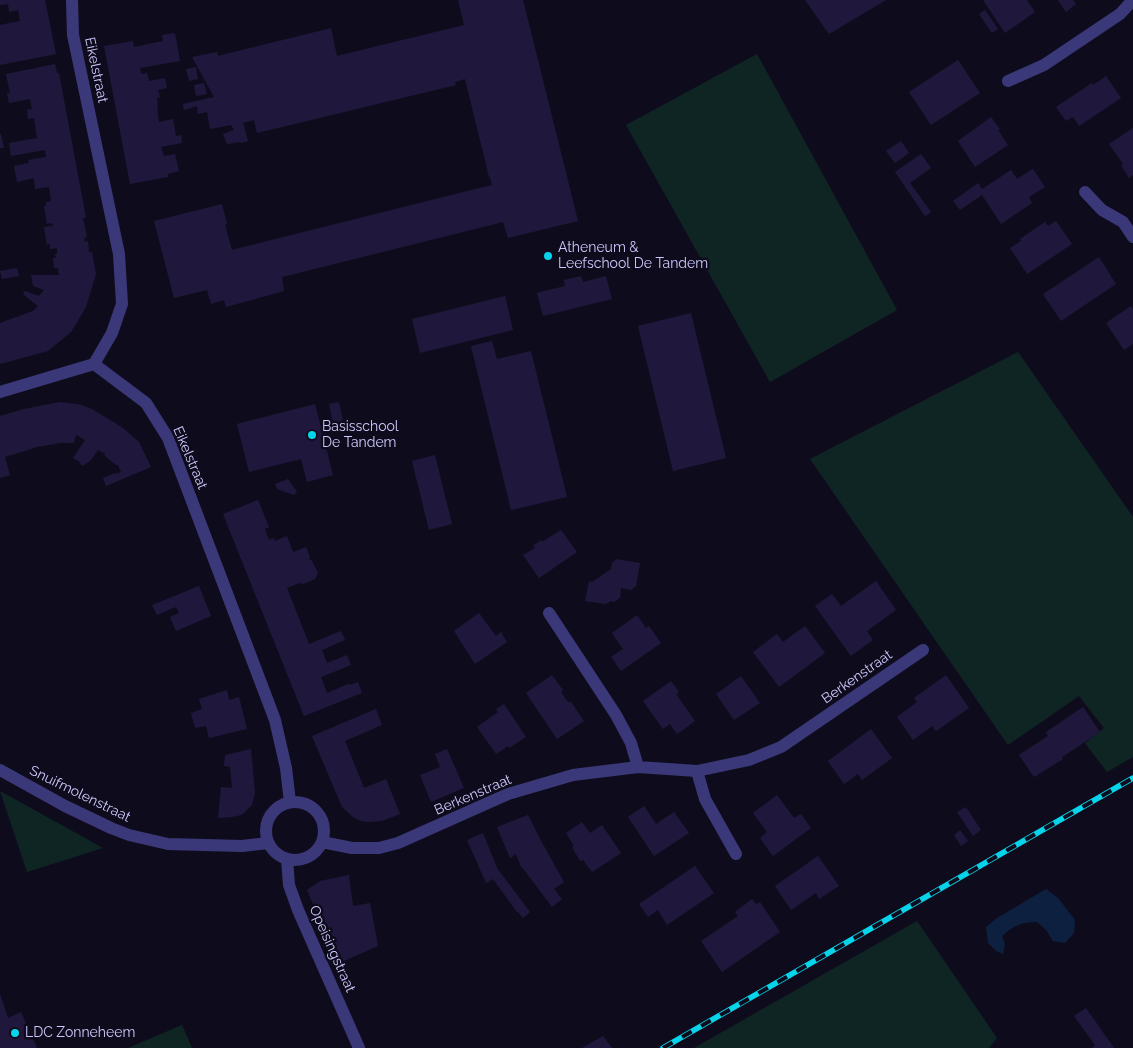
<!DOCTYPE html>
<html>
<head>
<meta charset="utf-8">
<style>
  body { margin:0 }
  canvas { display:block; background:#0e0c1c }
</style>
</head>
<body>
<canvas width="1133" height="1048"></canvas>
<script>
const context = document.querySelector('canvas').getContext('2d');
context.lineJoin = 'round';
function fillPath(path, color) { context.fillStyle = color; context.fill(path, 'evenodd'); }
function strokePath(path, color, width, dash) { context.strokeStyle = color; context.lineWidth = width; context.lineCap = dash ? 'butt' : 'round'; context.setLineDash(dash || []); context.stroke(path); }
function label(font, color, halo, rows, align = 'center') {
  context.font = font + ' Raleway,sans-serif'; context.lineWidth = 5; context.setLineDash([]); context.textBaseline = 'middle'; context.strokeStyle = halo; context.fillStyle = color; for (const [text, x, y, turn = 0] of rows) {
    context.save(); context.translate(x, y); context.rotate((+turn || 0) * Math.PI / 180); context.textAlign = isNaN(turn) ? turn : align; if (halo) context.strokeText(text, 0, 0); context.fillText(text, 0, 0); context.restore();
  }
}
const green = new Path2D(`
  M757,54L897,310L770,382L626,125Z
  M1018,352L1133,517V757L1107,772L1085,743L1104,728L1079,696L1008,745L810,459Z
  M0,791L103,848L27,872Z
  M917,921L997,1038L989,1048H694Z
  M182,1025L192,1048H128Z`);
const water = new Path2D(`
  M1046,889L1058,898L1075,920L1074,933L1065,943L1053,941L1046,930L1037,922C1021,922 1013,926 1002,936L1005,944L1003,954L996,951L988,943L986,927L997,918Z`);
const building = new Path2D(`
  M0,0H45L56,54L0,65V25L20,21L18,10L9,12L8,4L0,5Z
  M458,0H523L578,221L508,238L503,222L282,277L284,291L226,307L224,300L211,304L207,290L174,298L154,221L222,204L227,224L225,225L232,250L492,185L490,177H489L465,79L455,82L456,85L257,133L254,120L243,123L248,141L242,143L240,142L227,144L223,134L234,130L231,125L210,129L207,112L198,114L197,106L184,110L183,104L214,97L192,57L217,52L218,56L331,28L337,56L464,25Z
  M805,0H886L829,34Z
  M983,0H1027L1035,12L1005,33Z
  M1058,0H1073L1076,4L1066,12Z
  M985,10L998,29L992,33L979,14Z
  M175,33L180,61L140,68L141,74L147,73L149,81L165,78L167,88L158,90L160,97L157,98L158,108H157L159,122L173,119L176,136L181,135L182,143L161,147L164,156L175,154L179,171L168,174V177L130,184L104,46L133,41L134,47L163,41L162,35Z
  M958,60L980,93L931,125L909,92Z
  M55,64L57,73H59L86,218H83L87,237L84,238L85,242L88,241L89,252H92L96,274L86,307L71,332L48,351L0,364V323L33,311L38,306L23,294L25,291L39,296L44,290L33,286L31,275H59L58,268H54L53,258H56L55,254H57V248L50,249V244L47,245L44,227L53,226L52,223L47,224L44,206H46V202L51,201L49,187L35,189L34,178L17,182L14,166L29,163L28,160L46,157L45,150L11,156L9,143L37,138L34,118L28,119L27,110L32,109L30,99L9,103L7,93H10L6,74Z
  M196,67L198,79L189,81L186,69Z
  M1106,76L1121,98L1079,126L1073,117L1066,121L1056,107L1092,83L1093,85Z
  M204,83L207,94L196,96L194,85Z
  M991,117L1000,129L998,130L1008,145L975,167L958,141Z
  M1133,128V175L1129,178L1121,165L1123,164L1109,144Z
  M0,134H1L4,148H0Z
  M901,141L909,153L895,163L886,151Z
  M921,154L931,168L910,183L931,212L925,216L895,172Z
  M1033,169L1045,187L1029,197L1032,203L1001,224L982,195L960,210L953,201L978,183L982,189L1011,170L1017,179Z
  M1056,221L1072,244L1027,274L1010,248L1021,241L1020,239L1045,222L1048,226Z
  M1099,257L1116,284L1061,321L1043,294Z
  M17,268L19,276L2,279L0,271Z
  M581,276L583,282L606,276L612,299L543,316L537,293L565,286L564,280Z
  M505,296L513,330L420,353L412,319Z
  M1131,306L1133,309V344L1124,350L1106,323Z
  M691,313L726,458L673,471L638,326Z
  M492,341L497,359L531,351L567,497L511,510L471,346Z
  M60,402L78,404L92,409L123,428L139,442L151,467L106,486L103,478L115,473V474L121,472L118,465H116L104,455L106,454L98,450L91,460L83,466L79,463L80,462L73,458L85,440L76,435L74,443H60L37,447L5,457L10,475L0,478V416L24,409Z
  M339,402L343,421L333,423L329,404Z
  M315,404L333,475L307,482L301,459L249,472L237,424Z
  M435,455L452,524L429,530L412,461Z
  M288,479L297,492L294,495L277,489L275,484Z
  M258,500L269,527L265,529L269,540L273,538L275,541L287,536L293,552L306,547L310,557L309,559L312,561L318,573L315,579L303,584L299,583L287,588L309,644L341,631L345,640L322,650L327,663L347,655L351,665L321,677L327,693L348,684H350V685L358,682L362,693L304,716L223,514Z
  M561,530L577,552L539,578L523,555L535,548L533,545L536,544L541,540L542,542Z
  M616,559L640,563L636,586L631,590L621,588L620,598L614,602L611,601L606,604L585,601L589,581L592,582L611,569L612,563Z
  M876,581L896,610L867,631L873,640L851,656L815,606L832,594L841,606Z
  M199,586L211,616L176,631L170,617L179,613L176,607L157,615L152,605Z
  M479,613L496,636L501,632L507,642L475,664L454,631Z
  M637,615L646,628L649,626L661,643L621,671L611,657L623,649L612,633Z
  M805,626L825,653L779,687L753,652L777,634L783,642Z
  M552,675L563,690L561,692L568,702H571L584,721L557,739L526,693Z
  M946,675L969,708L936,731L932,726L913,740L897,717L917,702L914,698Z
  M741,676L760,703L734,720L716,694Z
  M671,681L679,692L676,694L695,721L677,734L670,724L663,729L643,701Z
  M227,690L229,700L239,697L247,729L209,738L206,726L195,728L191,713L202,709L199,699Z
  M504,704L526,737L509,748L508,746L496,754L477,727L498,712L496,709Z
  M1083,707L1100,732L1062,757L1063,759L1034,777L1019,755L1048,736L1046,732Z
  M376,709L382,725L345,741L364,788L386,779L400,814L382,821L369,822L361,821L353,817L342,807L312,736Z
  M871,729L892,758L862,780L858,774L844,784L828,761Z
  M251,749L255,793L252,805L245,812L241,815L232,817L218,818L221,787L232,788L230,767L224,766L225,755Z
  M447,749L464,788L431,802L420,775L440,767L435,754Z
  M777,795L794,818L801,814L811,828L773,856L760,838L767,832L753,813Z
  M644,806L656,824L674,812L689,833L654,856L628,817Z
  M966,807L981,830L973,836L957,812Z
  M528,815L540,839L564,882L554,889L562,899L552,907L522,867H521L516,854L510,858L497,827Z
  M582,822L590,833L602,825L621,853L592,872L583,860L580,861L572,847L574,846L566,833Z
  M960,830L968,841L961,846L954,835Z
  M483,833L497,868L530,912L523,918L518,912H517L493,879L486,883L467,840Z
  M818,856L839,886L819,899L816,893L791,910L775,886Z
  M695,866L714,893L667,925L658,910L648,917L639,904Z
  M349,875L353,906L370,903L378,946L339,963L307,890L320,881Z
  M752,899L756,904L760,902L780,932L722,972L701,941L738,916L735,912Z
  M0,994L8,1018L21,1012L37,1048H0Z
  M1086,1008L1114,1048H1092L1095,1045L1074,1016Z
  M603,1036L612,1048H582Z`);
const minor = new Path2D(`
  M72,0L73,35L119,254L122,304L112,333L94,364
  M1008,81L1044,65L1120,14L1133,0
  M1085,192L1102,210L1123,222L1133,237
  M94,364L146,403L168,438L275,720L286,768L290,802
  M0,392L94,364
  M638,767L697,771L705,799L736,854
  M0,770L65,806L111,828L129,835L168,844L242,846L268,843
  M697,771L749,760L781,747L923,650
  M266 831a29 29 0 1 1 58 0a29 29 0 1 1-58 0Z
  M322,842L352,848H379L398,843L508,794L573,775L638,767L631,743L616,715L549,613
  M287,859L289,885L298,910L359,1048`);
const rail = new Path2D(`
  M663,1048L1133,778`);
const markers = [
  [548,256,5,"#07d4ea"],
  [312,435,5,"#07d4ea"],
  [15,1033,5,"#07d4ea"]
];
const streetNames = [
  ["Eikelstraat",96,70,78],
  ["Eikelstraat",190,458,67],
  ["Berkenstraat",857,677,-35],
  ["Snuifmolenstraat",80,794,26],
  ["Berkenstraat",473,795,-23],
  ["Opeisingstraat",332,949,66]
];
const poiNames = [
  ["Atheneum &",558,248],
  ["Leefschool De Tandem",558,264],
  ["Basisschool",322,427],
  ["De Tandem",322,443],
  ["LDC Zonneheem",25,1033]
];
fillPath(green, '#0f2524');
fillPath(water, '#0d203f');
fillPath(building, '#1f183c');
strokePath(minor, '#3a3879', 12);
strokePath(rail, '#07d4ea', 5.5);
strokePath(rail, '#0e0c1c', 4, [11]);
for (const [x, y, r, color] of markers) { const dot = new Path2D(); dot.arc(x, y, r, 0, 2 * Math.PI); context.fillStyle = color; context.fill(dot); strokePath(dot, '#0e0c1c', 2); }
label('14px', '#cec8fd', '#0e0c1c', streetNames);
label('14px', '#cec8fd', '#0e0c1c', poiNames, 'left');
</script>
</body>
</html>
